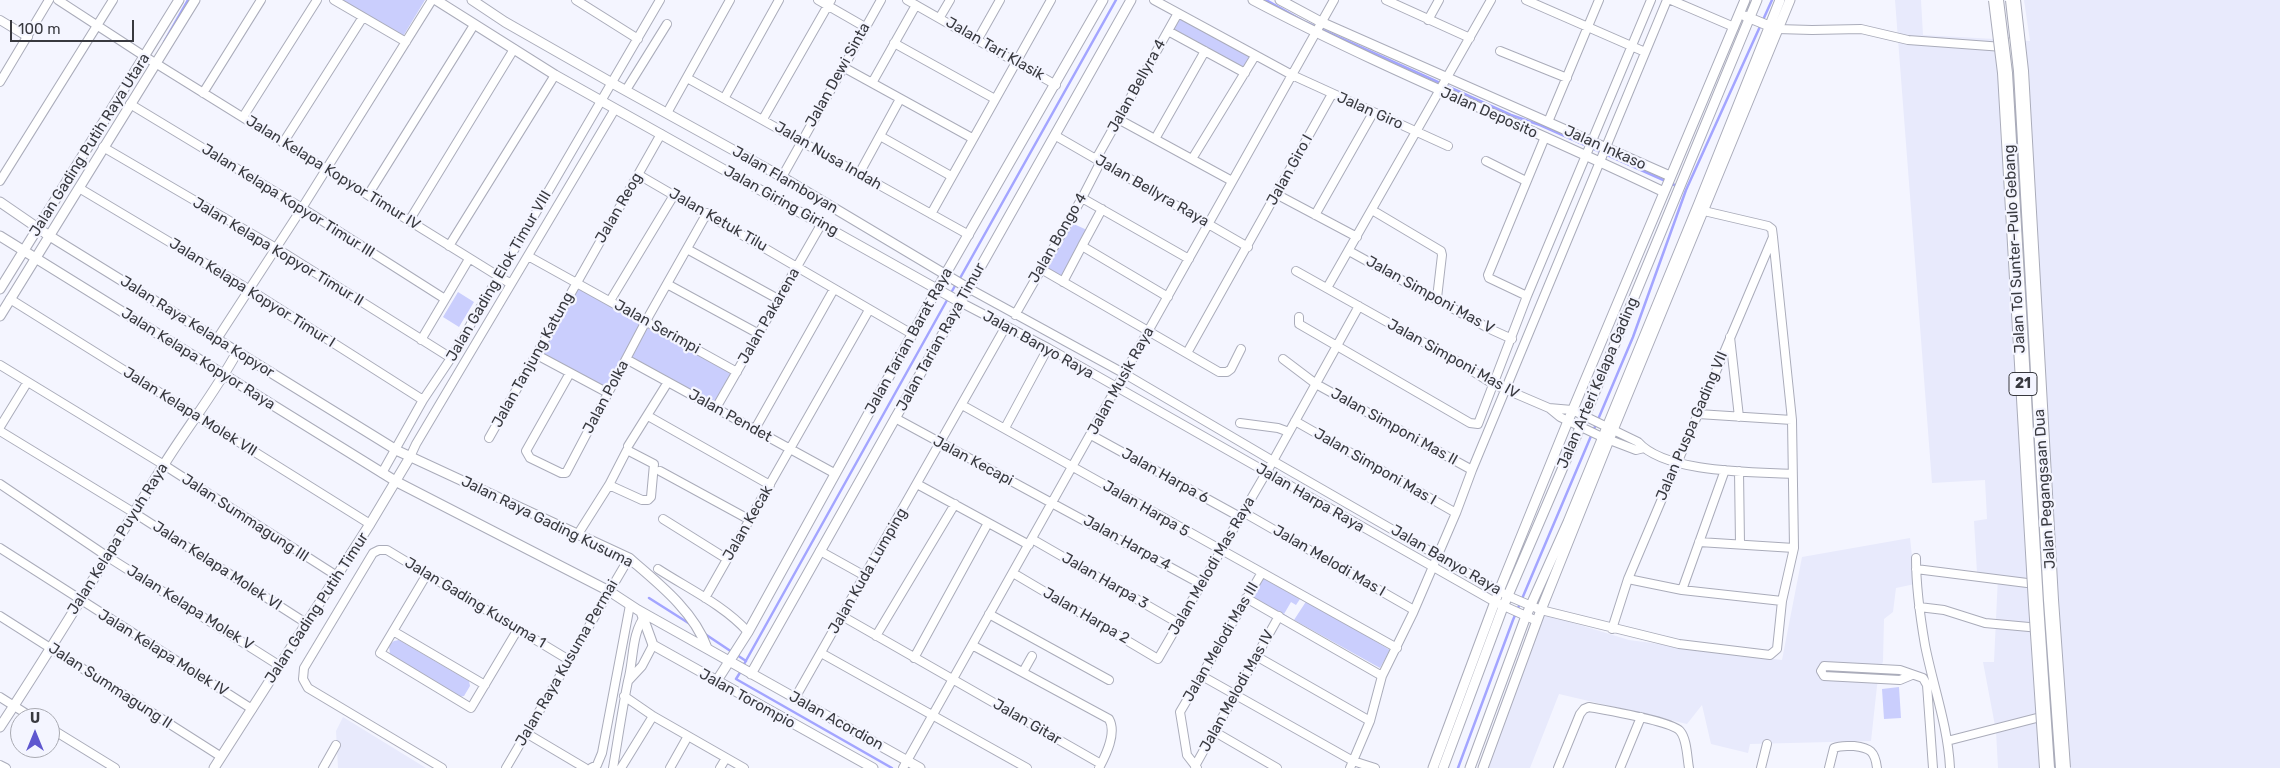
<!DOCTYPE html>
<html>
<head>
<meta charset="utf-8">
<style>
  body { margin:0 }
  #map { position:relative; width:2280px; height:768px; overflow:hidden; background:#f4f5ff; font-family:Rubik,sans-serif }
  canvas { display:block }
  .north { position:absolute; left:10px; top:708px; width:50px; height:50px; box-sizing:border-box; background:#f4f5ff; border:1px solid #a9aab2; border-radius:50%; rotate:0deg; font-size:14px; font-weight:700; line-height:20px; text-align:center; color:#38393f }
  .north::after { content:''; display:block; margin:auto; width:18px; height:22px; background:#5f57cf; clip-path:polygon(50% 0,100% 100%,50% 72%,0 100%) }
  .scale { position:absolute; left:10px; top:20px; width:124px; height:22px; box-sizing:border-box; border:2px solid #38393f; border-top:0; padding-left:6px; font-size:15px; line-height:18px; white-space:nowrap; color:#38393f; -webkit-text-stroke:4px #f4f5ff; paint-order:stroke }
</style>
</head>
<body>
<div id="map">
<canvas width="2280" height="768"></canvas>
<div class="north">U</div>
<div class="scale">100 m</div>
</div>
<script>
const context = document.querySelector('canvas').getContext('2d');
context.lineJoin = 'round';
function fillPath(path, color) { context.fillStyle = color; context.fill(path, 'evenodd'); }
function strokePath(path, color, width, dash) { context.strokeStyle = color; context.lineWidth = width; context.lineCap = dash ? 'butt' : 'round'; context.setLineDash(dash || []); context.stroke(path); }
function label(font, color, halo, rows, align = 'center') {
  context.font = font + ' Rubik,sans-serif'; context.lineWidth = 4.5; context.setLineDash([]); context.textBaseline = 'middle'; context.strokeStyle = halo; context.fillStyle = color; for (const [text, x, y, turn = 0] of rows) {
    context.save(); context.translate(x, y); context.rotate((+turn || 0) * Math.PI / 180); context.textAlign = isNaN(turn) ? turn : align; if (halo) context.strokeText(text, 0, 0); context.fillText(text, 0, 0); context.restore();
  }
}
const built = new Path2D(`
  M1895,0H1921L1923,35L2030,41L2024,0H2280V768H1998L1996,731L1983,662H1994L1998,576L1977,573L1974,521L1987,519L1985,480L1932,483Z
  M1910,538L1915,584L1896,588L1893,612L1884,619L1883,661L1877,686L1871,741L1750,744L1748,753L1711,744L1702,705L1687,724L1559,694L1530,768H1488L1544,614L1629,640L1782,660L1802,557Z
  M343,717L426,768H338L336,731Z`);
const green = new Path2D(`
  M341,0H425L402,38Z
  M1182,16L1251,57L1244,68L1174,29Z
  M1067,221L1087,230L1062,280L1043,268Z
  M578,287L732,373L715,404L626,354L606,389L541,352Z
  M458,292L474,302L459,327L443,317Z
  M1261,577L1300,599L1296,605L1291,602L1284,614L1289,617L1288,619L1250,597Z
  M1307,600L1390,650L1380,668L1294,620Z
  M399,640L469,681L470,686L464,696L459,697L390,655L389,645L394,641Z
  M1899,687L1901,718L1884,719L1882,689Z`);
const stream = new Path2D(`
  M1266,0L1305,22L1511,115L1540,125L1679,187
  M164,42L188,0
  M959,280L1116,0
  M649,598L690,624
  M705,634L732,652
  M737,655L746,661
  M743,666L956,284
  M741,671L736,679L892,768
  M1458,768L1513,620L1633,337L1686,190L1772,0`);
const minor = new Path2D(`
  M58,0L144,56L511,284
  M334,0L406,42
  M576,0L638,39
  M818,0L865,27
  M907,0L1056,85
  M1154,0L1292,75L1448,146
  M1386,0L1470,38
  M1526,0L1645,52
  M1671,0L1734,27
  M940,17L950,0
  M0,20L28,37
  M1428,20L1439,0
  M1777,29L1812,30L1861,29L1908,40L2003,47
  M1168,31L1245,73
  M978,39L1000,0
  M894,43L995,99
  M1500,51L1567,78
  M843,67L972,138
  M687,78L969,235
  M0,82L49,0
  M872,83L916,5
  M626,90L667,24
  M203,93L261,0
  M725,97L779,0
  M130,104L302,208L445,299
  M667,113L730,0
  M243,117L317,0
  M763,119L831,0
  M1118,119L1232,181
  M1548,122L1599,0
  M880,136L951,176
  M1056,136L1248,247
  M1155,139L1205,51
  M283,143L363,17
  M103,147L276,248L451,358
  M1096,159L1178,13
  M1192,159L1255,56
  M1486,161L1526,181
  M859,174L900,99
  M639,175L912,334
  M782,177L881,0
  M0,181L113,0
  M79,188L250,290L423,400
  M1276,194L1357,237
  M368,195L474,25
  M1082,198L1189,259
  M1102,209L1082,246L1168,297
  M1372,210L1441,251L1442,255L1437,298
  M931,214L1051,0
  M1315,215L1373,113
  M409,221L514,49
  M449,246L555,75
  M687,249L778,299
  M1349,251L1490,329L1512,339
  M528,256L737,372
  M1041,269L1219,372H1227L1231,369L1241,349
  M1296,271L1455,360L1493,384L1549,408L1572,410L1638,442C1665,473 1752,472 1792,474
  M1063,282L1082,246
  M667,284L759,334
  M968,288L1125,374L1273,461L1508,596L1541,610L1679,644L1770,655L1777,649L1782,601L1794,548L1792,420L1773,237
  M1327,288L1491,0
  M1527,296L1489,278L1488,275L1545,137
  M10,299L370,524
  M610,301L674,195
  M960,302L1048,348L1495,602L1537,621
  M1015,315L1082,198L1101,161
  M1299,317V324L1470,423L1478,424L1527,296L1651,0
  M1730,337L1739,417
  M217,339L302,208L432,0
  M421,340L469,259
  M1187,353L1332,94
  M537,355L608,393
  M626,359L834,473
  M1283,359L1316,384L1472,470
  M0,365L164,465L337,576
  M570,373L526,451L530,458L561,473H566L646,321L707,213
  M962,405C1107,485 1251,568 1397,648
  M716,408L822,223
  M1549,408L1560,417L1602,437L1636,450L1644,448
  M1698,414L1792,420
  M648,416L770,485
  M895,418L1201,584
  M1295,421L1456,513
  M1240,423L1278,428L1289,432
  M0,427L27,383
  M1005,428L1048,348
  M755,429L834,289
  M0,431L136,514L306,623
  M1091,435L1240,517
  M489,438L661,134
  M628,446L668,382
  M410,457L416,444L615,109
  M660,471L750,520
  M1739,471L1740,544
  M382,473L423,400L451,358L660,0
  M0,484L108,557L280,666
  M917,484L1029,545
  M1243,512L1414,610
  M663,519L727,559
  M578,534L609,485L627,450L654,464L651,497L648,500H642L609,485
  M1032,539L1178,623
  M1699,542L1794,548
  M0,548L252,709
  M820,551L865,576
  M1916,558C1916,587 1920,616 1925,645C1933,686 1948,726 1950,768
  M658,569C687,588 724,605 748,632
  M1916,569L2051,586
  M1013,573L1158,659L1273,461L1359,306
  M427,574L380,653L471,708L518,629
  M1628,579L1682,590L1782,601
  M1682,590L1725,470
  M705,598L869,310
  M1246,598L1382,676
  M1919,607L1944,610L1985,623L2040,628
  M989,614L1109,680
  M0,616L220,756
  M842,616L1101,764
  M1612,629L1628,579L1773,237L1772,229L1768,226L1704,211
  M393,631L485,685
  M876,636L955,504
  M972,645L1109,719C1117,733 1106,755 1099,768
  M821,653L1027,768
  M1256,656L1370,721
  M914,658L988,523
  M1023,672L1032,656
  M1912,675L1900,680L1824,676L1821,671L1824,666L1900,670L1923,678L1927,685L1933,768
  M1202,676L1353,761L1375,768
  M629,680L642,666L653,645
  M624,696L653,716L744,768
  M0,697L33,718
  M795,698L1006,326
  M50,728L115,768
  M1215,732L1277,768
  M526,733L585,768
  M1947,741L2060,712
  M0,765L6,768
  M1195,766L1279,616
  M323,768L336,745
  M442,768L308,688L303,679L304,668L373,553L379,550H387L569,660
  M506,768L629,558
  M591,768L597,765L602,753L630,605
  M613,768C618,739 622,710 628,681C634,660 631,632 646,615
  M621,768L653,716
  M670,768L688,736
  M720,768L726,758
  M903,768L1334,0
  M1197,768L1187,755L1180,712L1261,574
  M1350,768L1370,721L1382,676L1413,613L1456,513L1472,470L1667,0
  M1558,768L1580,714L1584,709L1589,707C1605,710 1671,721 1680,731C1687,739 1687,757 1689,768
  M1620,768L1641,717
  M1761,768L1767,744
  M1829,768L1834,748C1840,745 1847,746 1854,746C1870,748 1875,751 1877,768`);
const tertiary = new Path2D(`
  M436,0L555,75L960,302
  M472,0L505,22L612,83L782,177L968,288
  M1253,0C1387,71 1527,126 1664,192
  M1280,0L1321,22L1670,176
  M1745,16L1774,28
  M0,202L48,235L398,451L629,558C658,583 694,611 707,648
  M0,236L397,482L609,591L638,610L920,768
  M0,289L179,0
  M0,316L195,0
  M641,612L653,645L873,768
  M751,674L1131,0
  M716,682L748,632L945,275L1103,0
  M0,727C57,641 110,551 165,463C188,426 216,391 237,352
  M214,768L370,524L410,457
  M1433,768L1499,591L1568,421L1745,0
  M1443,768L1503,607L1585,416L1757,0
  M1470,768L1526,616L1568,522L1699,203L1780,0
  M1483,768L1541,610L1613,430L1790,0`);
const secondary = new Path2D(`
  M2011,43L2016,96`);
const motorwayBridge = new Path2D(`
  M1996,0L2005,73L2036,604L2047,768
  M2013,0L2021,71L2051,600L2063,768`);
const shields = [
  [2023,384,28]
];
const shieldNames = [
  ["21",2023,384]
];
const streetNames = [
  ["Jalan Tari Klasik",995,49,30],
  ["Jalan Dewi Sinta",838,75,-61],
  ["Jalan Bellyra 4",1137,86,-61],
  ["Jalan Giro",1370,111,24],
  ["Jalan Deposito",1489,113,24],
  ["Jalan Gading Putih Raya Utara",90,145,-58],
  ["Jalan Inkaso",1605,148,24],
  ["Jalan Nusa Indah",828,156,30],
  ["Jalan Giro I",1290,170,-61],
  ["Jalan Kelapa Kopyor Timur IV",333,173,32],
  ["Jalan Flamboyan",785,180,30],
  ["Jalan Bellyra Raya",1152,191,30],
  ["Jalan Kelapa Kopyor Timur III",288,201,32],
  ["Jalan Giring Giring",781,201,29],
  ["Jalan Reog",619,208,-60],
  ["Jalan Ketuk Tilu",718,220,30],
  ["Jalan Bongo 4",1058,238,-60],
  ["Jalan Tol Sunter–Pulo Gebang",2015,249,-93],
  ["Jalan Kelapa Kopyor Timur II",278,252,31],
  ["Jalan Gading Elok Timur VIII",499,276,-60],
  ["Jalan Kelapa Kopyor Timur I",252,293,32],
  ["Jalan Simponi Mas V",1430,295,29],
  ["Jalan Pakarena",769,316,-60],
  ["Jalan Raya Kelapa Kopyor",197,327,32],
  ["Jalan Serimpi",657,327,29],
  ["Jalan Tarian Raya Timur",941,337,-61],
  ["Jalan Tarian Barat Raya",909,341,-61],
  ["Jalan Banyo Raya",1038,345,29],
  ["Jalan Kelapa Kopyor Raya",198,359,32],
  ["Jalan Simponi Mas IV",1453,359,29],
  ["Jalan Tanjung Katung",533,360,-61],
  ["Jalan Musik Raya",1121,381,-61],
  ["Jalan Arteri Kelapa Gading",1598,383,-67],
  ["Jalan Polka",606,397,-62],
  ["Jalan Kelapa Molek VII",190,412,32],
  ["Jalan Pendet",730,416,29],
  ["Jalan Puspa Gading VII",1692,426,-67],
  ["Jalan Simponi Mas II",1394,427,29],
  ["Jalan Kecapi",973,461,28],
  ["Jalan Simponi Mas I",1375,467,30],
  ["Jalan Harpa 6",1165,476,29],
  ["Jalan Pegangsaan Dua",2045,489,-94],
  ["Jalan Harpa Raya",1310,498,30],
  ["Jalan Harpa 5",1146,509,30],
  ["Jalan Summagung III",245,518,33],
  ["Jalan Raya Gading Kusuma",547,522,26],
  ["Jalan Kecak",748,523,-60],
  ["Jalan Kelapa Puyuh Raya",118,539,-58],
  ["Jalan Harpa 4",1127,543,29],
  ["Jalan Banyo Raya",1446,560,30],
  ["Jalan Melodi Mas I",1329,561,30],
  ["Jalan Kelapa Molek VI",217,566,33],
  ["Jalan Melodi Mas Raya",1212,566,-60],
  ["Jalan Kuda Lumping",868,571,-60],
  ["Jalan Harpa 3",1105,581,30],
  ["Jalan Gading Kusuma 1",475,603,31],
  ["Jalan Kelapa Molek V",190,608,32],
  ["Jalan Gading Putih Timur",317,608,-57],
  ["Jalan Harpa 2",1086,616,30],
  ["Jalan Melodi Mas III",1221,642,-60],
  ["Jalan Kelapa Molek IV",163,653,32],
  ["Jalan Raya Kusuma Permai",567,663,-60],
  ["Jalan Summagung II",110,686,33],
  ["Jalan Melodi Mas IV",1237,691,-61],
  ["Jalan Torompio",747,699,29],
  ["Jalan Acordion",836,721,29],
  ["Jalan Gitar",1027,722,30]
];
fillPath(built, '#e8eafc');
fillPath(green, '#cacefd');
strokePath(stream, '#a3a5ff', 2.5);
strokePath(minor, '#aaacba', 10);
strokePath(tertiary, '#aaacba', 11);
strokePath(secondary, '#aaacba', 12);
strokePath(minor, '#fff', 8);
strokePath(tertiary, '#fff', 9);
strokePath(secondary, '#fff', 10);
strokePath(motorwayBridge, '#aaacba', 16, []);
strokePath(motorwayBridge, '#fff', 14);
for (const [x, y, w] of shields) { const box = new Path2D(); box.roundRect(x - w / 2, y - 11.5, w, 23, 4); context.fillStyle = '#f4f5ff'; context.fill(box); strokePath(box, '#38393f', 1); }
label('bold 14px', '#38393f', null, shieldNames);
label('15px', '#38393f', '#f4f5ff', streetNames);
</script>
</body>
</html>
